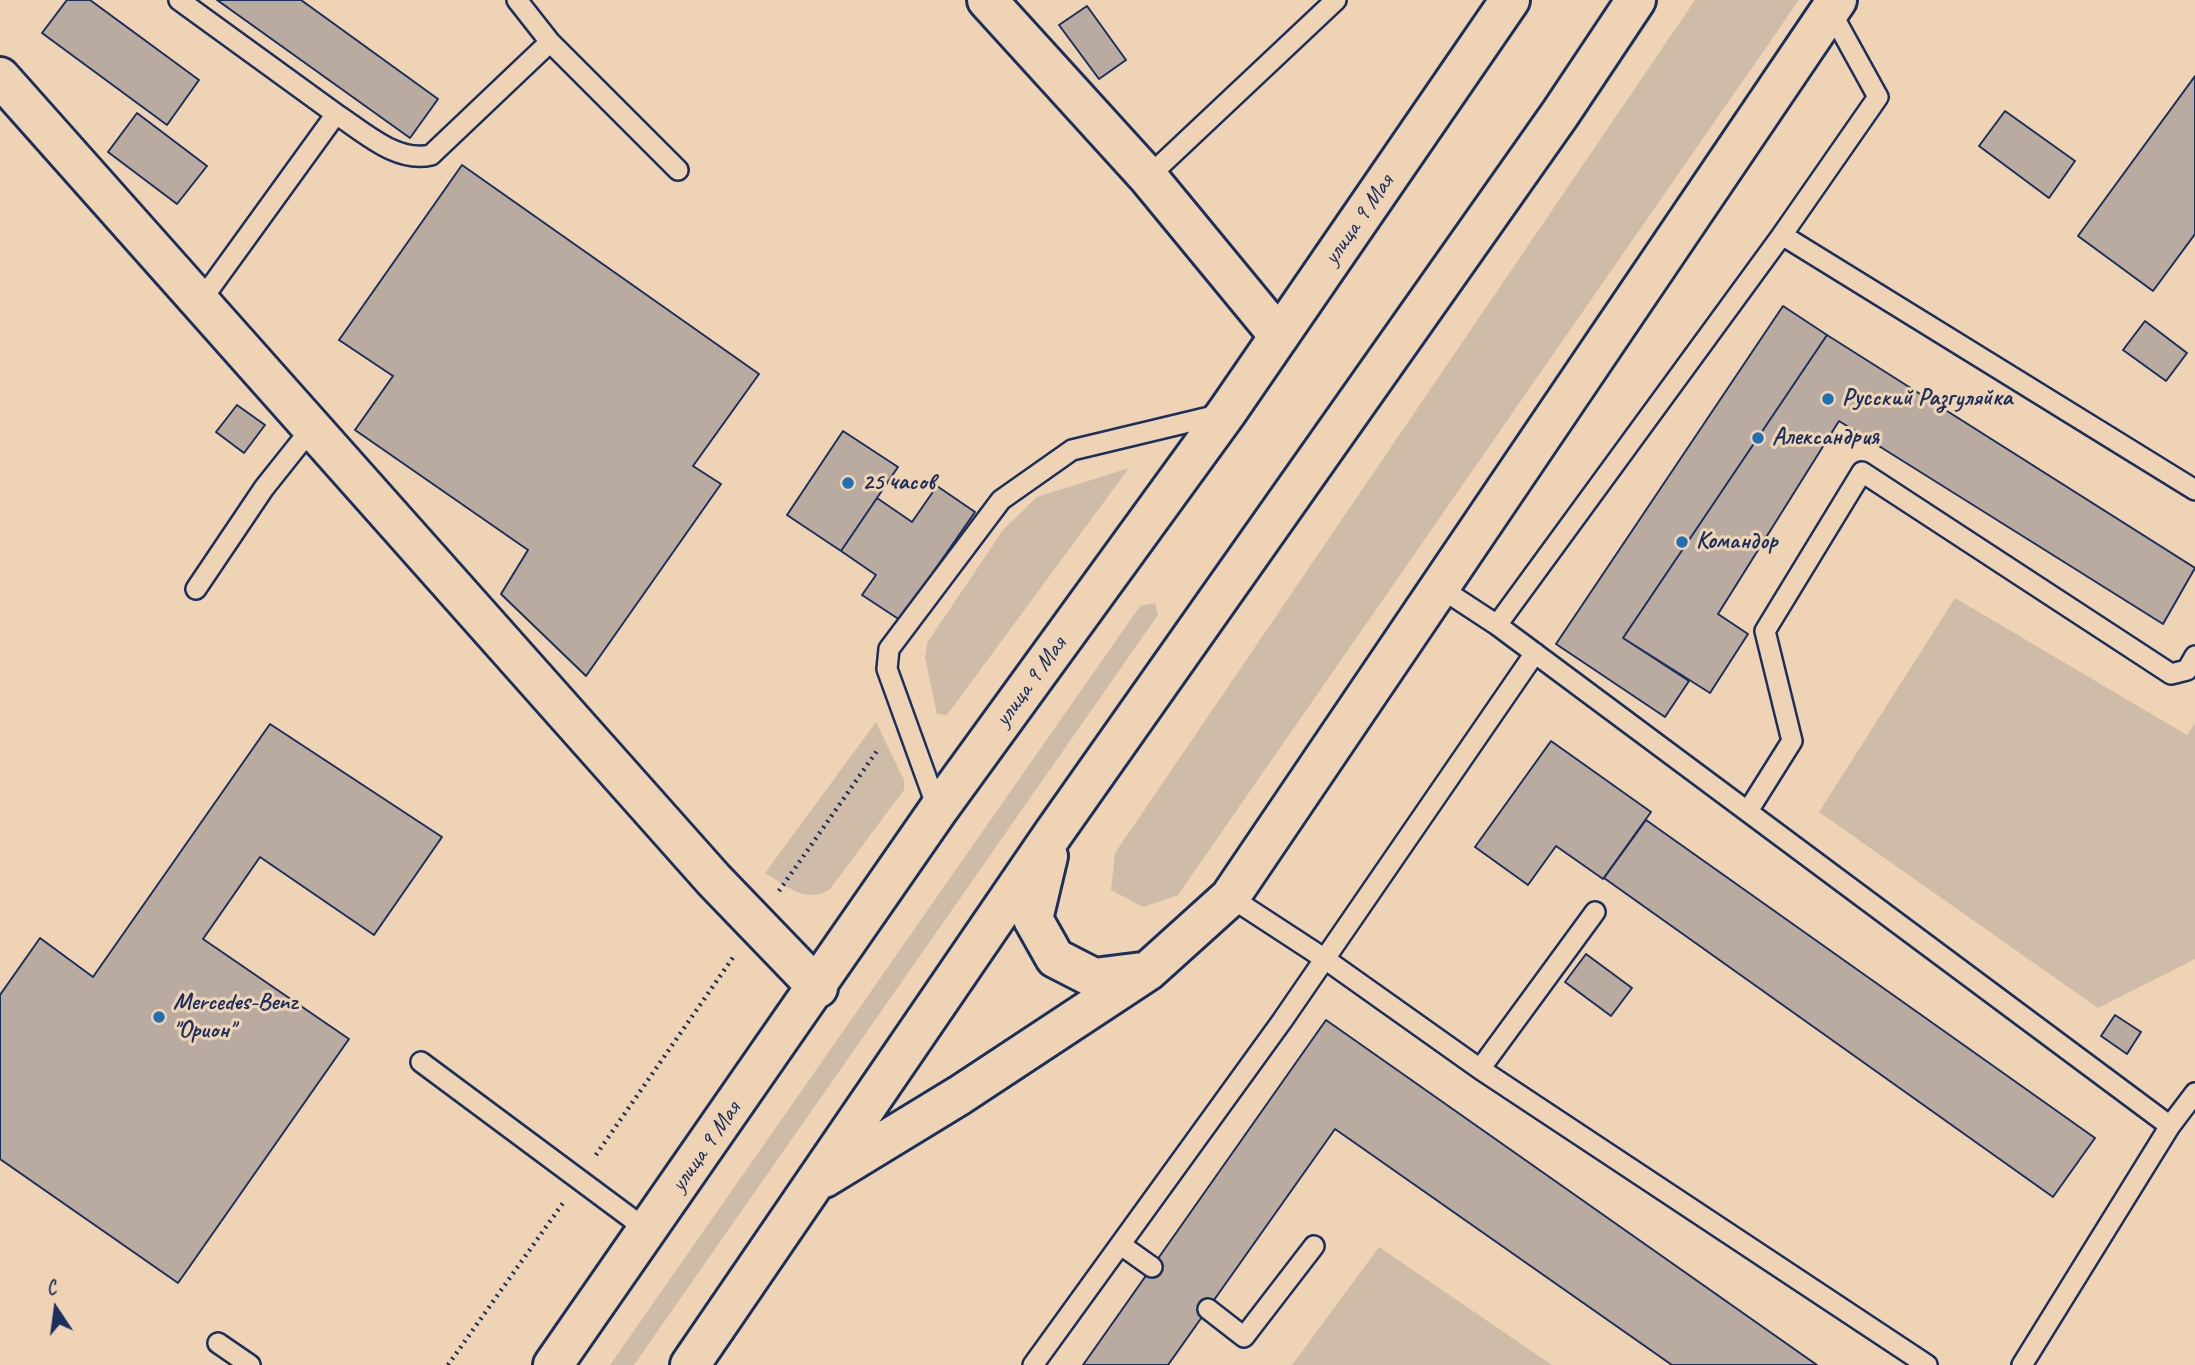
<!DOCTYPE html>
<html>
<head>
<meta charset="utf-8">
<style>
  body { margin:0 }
  #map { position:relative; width:2195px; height:1365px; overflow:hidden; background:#eed4b5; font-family:Caveat,sans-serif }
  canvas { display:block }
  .north { position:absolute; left:21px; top:1274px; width:70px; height:70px; -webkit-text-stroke:5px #eed4b5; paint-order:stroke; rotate:347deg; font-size:19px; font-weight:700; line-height:28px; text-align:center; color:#1b2f5e }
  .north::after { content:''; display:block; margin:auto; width:24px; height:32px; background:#1b2f5e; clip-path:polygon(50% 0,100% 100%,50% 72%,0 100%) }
</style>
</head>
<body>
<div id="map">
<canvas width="2195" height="1365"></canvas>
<div class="north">С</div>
</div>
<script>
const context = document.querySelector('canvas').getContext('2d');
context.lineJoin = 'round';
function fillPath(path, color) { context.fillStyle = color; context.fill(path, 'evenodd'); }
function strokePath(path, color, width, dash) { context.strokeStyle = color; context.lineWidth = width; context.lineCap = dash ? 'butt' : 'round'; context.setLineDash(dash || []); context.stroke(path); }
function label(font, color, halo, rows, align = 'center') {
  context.font = font + ' Caveat,sans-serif'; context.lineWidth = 6; context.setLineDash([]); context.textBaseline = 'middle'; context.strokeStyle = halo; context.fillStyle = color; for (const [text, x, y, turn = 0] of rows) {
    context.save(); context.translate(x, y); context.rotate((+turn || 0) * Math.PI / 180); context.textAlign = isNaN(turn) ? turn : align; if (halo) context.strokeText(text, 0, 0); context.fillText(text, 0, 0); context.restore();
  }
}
const green = new Path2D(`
  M1695,0H1799L1178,895L1143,907L1111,890L1115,853Z
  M1129,468L947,715L937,714L925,658L927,643L1003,530L1037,497Z
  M1955,598L2187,735L2195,723V959L2098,1008L1819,812Z
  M1155,603L1158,615L634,1365H610L1140,606Z
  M876,722L904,780V790L830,889C806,905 787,886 765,873Z
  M1379,1247L1552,1365H1292Z`);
const building = new Path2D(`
  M67,0H90L199,80L167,125L42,33Z
  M217,0H301L438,99L410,138Z
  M1087,6L1126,60L1099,79L1059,25Z
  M2195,76V234L2153,291L2078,236Z
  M2005,111L2075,161L2049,198L1979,146Z
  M137,113L207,166L177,204L108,152Z
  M462,165L759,374L693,466L721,484L586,676L501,594L528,550L355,430L393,376L339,340Z
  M1783,306L1827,335L1623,638L1689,681L1665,717L1556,644Z
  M2145,321L2187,353L2166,381L2123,350Z
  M1827,335L2195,568L2163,624L1839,421L1718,614L1748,634L1710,693L1623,638Z
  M237,405L265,425L244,453L216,432Z
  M843,431L898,467L841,551L787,515Z
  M937,486L975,512L900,620L862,595L876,575L841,551L877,498L912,522Z
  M270,724L442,837L374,935L260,857L203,939L349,1039L178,1283L0,1159V995L40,938L93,977Z
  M1551,741L1651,812L1603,879L1556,846L1528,885L1475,847Z
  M1646,820L2095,1138L2053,1197L1604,878Z
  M1586,954L1632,988L1611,1016L1565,982Z
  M2115,1015L2141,1032L2127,1054L2101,1036Z
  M1326,1020L1817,1365H1672L1335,1129L1168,1365H1083Z`);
const path = new Path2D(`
  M779,891L879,748
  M596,1155L734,956
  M448,1365L563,1203`);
const lane = new Path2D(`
  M179,0L336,114
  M1830,10L1878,97L1782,235L2195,490
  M550,42L678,170
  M1148,177L1336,0
  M200,302L336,114C364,132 396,163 431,155L550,42L517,0
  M1439,587L1497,625L2170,1126L2195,1093
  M196,589L264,488L311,429
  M1497,625L1782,235
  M938,810L887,669L889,649L1001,500L1072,450L1222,414
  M1748,811L1792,741L1765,631L1862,472L2171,674L2187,670L2195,656
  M1230,897L1325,959L1480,1069L1927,1365
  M421,1062L647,1230
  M1480,1069L1595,912
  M1121,1245L1152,1267
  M1208,1309L1244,1337L1314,1246
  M218,1343L250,1365
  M1033,1365L1282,1021L1535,653
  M2022,1365L2170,1126`);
const street = new Path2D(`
  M987,0L1148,177L1279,336
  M0,77L714,880L818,988`);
const primary = new Path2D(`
  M1048,856L1033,919L1055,958L1094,978L1142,972
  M824,1178L960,1095L1148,971L1230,897L1837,0
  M553,1365L938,810L1227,412L1510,0
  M690,1365L1053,834L1560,114L1636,0`);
const markers = [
  [1828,399,7,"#1f6fb2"],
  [1758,438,7,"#1f6fb2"],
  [848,483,7,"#1f6fb2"],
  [1682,542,7,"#1f6fb2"],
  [159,1017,7,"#1f6fb2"]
];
const streetNames = [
  ["улица 9 Мая",1359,220,-55],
  ["улица 9 Мая",1031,682,-54],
  ["улица 9 Мая",706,1147,-55]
];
const poiNames = [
  ["Русский Разгуляйка",1842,399],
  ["Александрия",1772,438],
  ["25 часов",862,483],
  ["Командор",1696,542],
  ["Mercedes-Benz",173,1003],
  ["\"Орион\"",173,1031]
];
fillPath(green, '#cfbca8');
fillPath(building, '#baaba0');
strokePath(building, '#1b2f5e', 2);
strokePath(lane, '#1b2f5e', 24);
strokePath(street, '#1b2f5e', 44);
strokePath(primary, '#1b2f5e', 44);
strokePath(path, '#1b2f5e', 4.5, [2, 5]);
strokePath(lane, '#eed4b5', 19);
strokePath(street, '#eed4b5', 38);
strokePath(primary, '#eed4b5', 38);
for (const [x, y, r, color] of markers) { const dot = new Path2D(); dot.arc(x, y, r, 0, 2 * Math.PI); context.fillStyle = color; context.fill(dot); strokePath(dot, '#eed4b5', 2.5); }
label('24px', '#1b2f5e', '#eed4b5', streetNames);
label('bold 24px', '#1b2f5e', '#eed4b5', poiNames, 'left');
</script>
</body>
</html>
